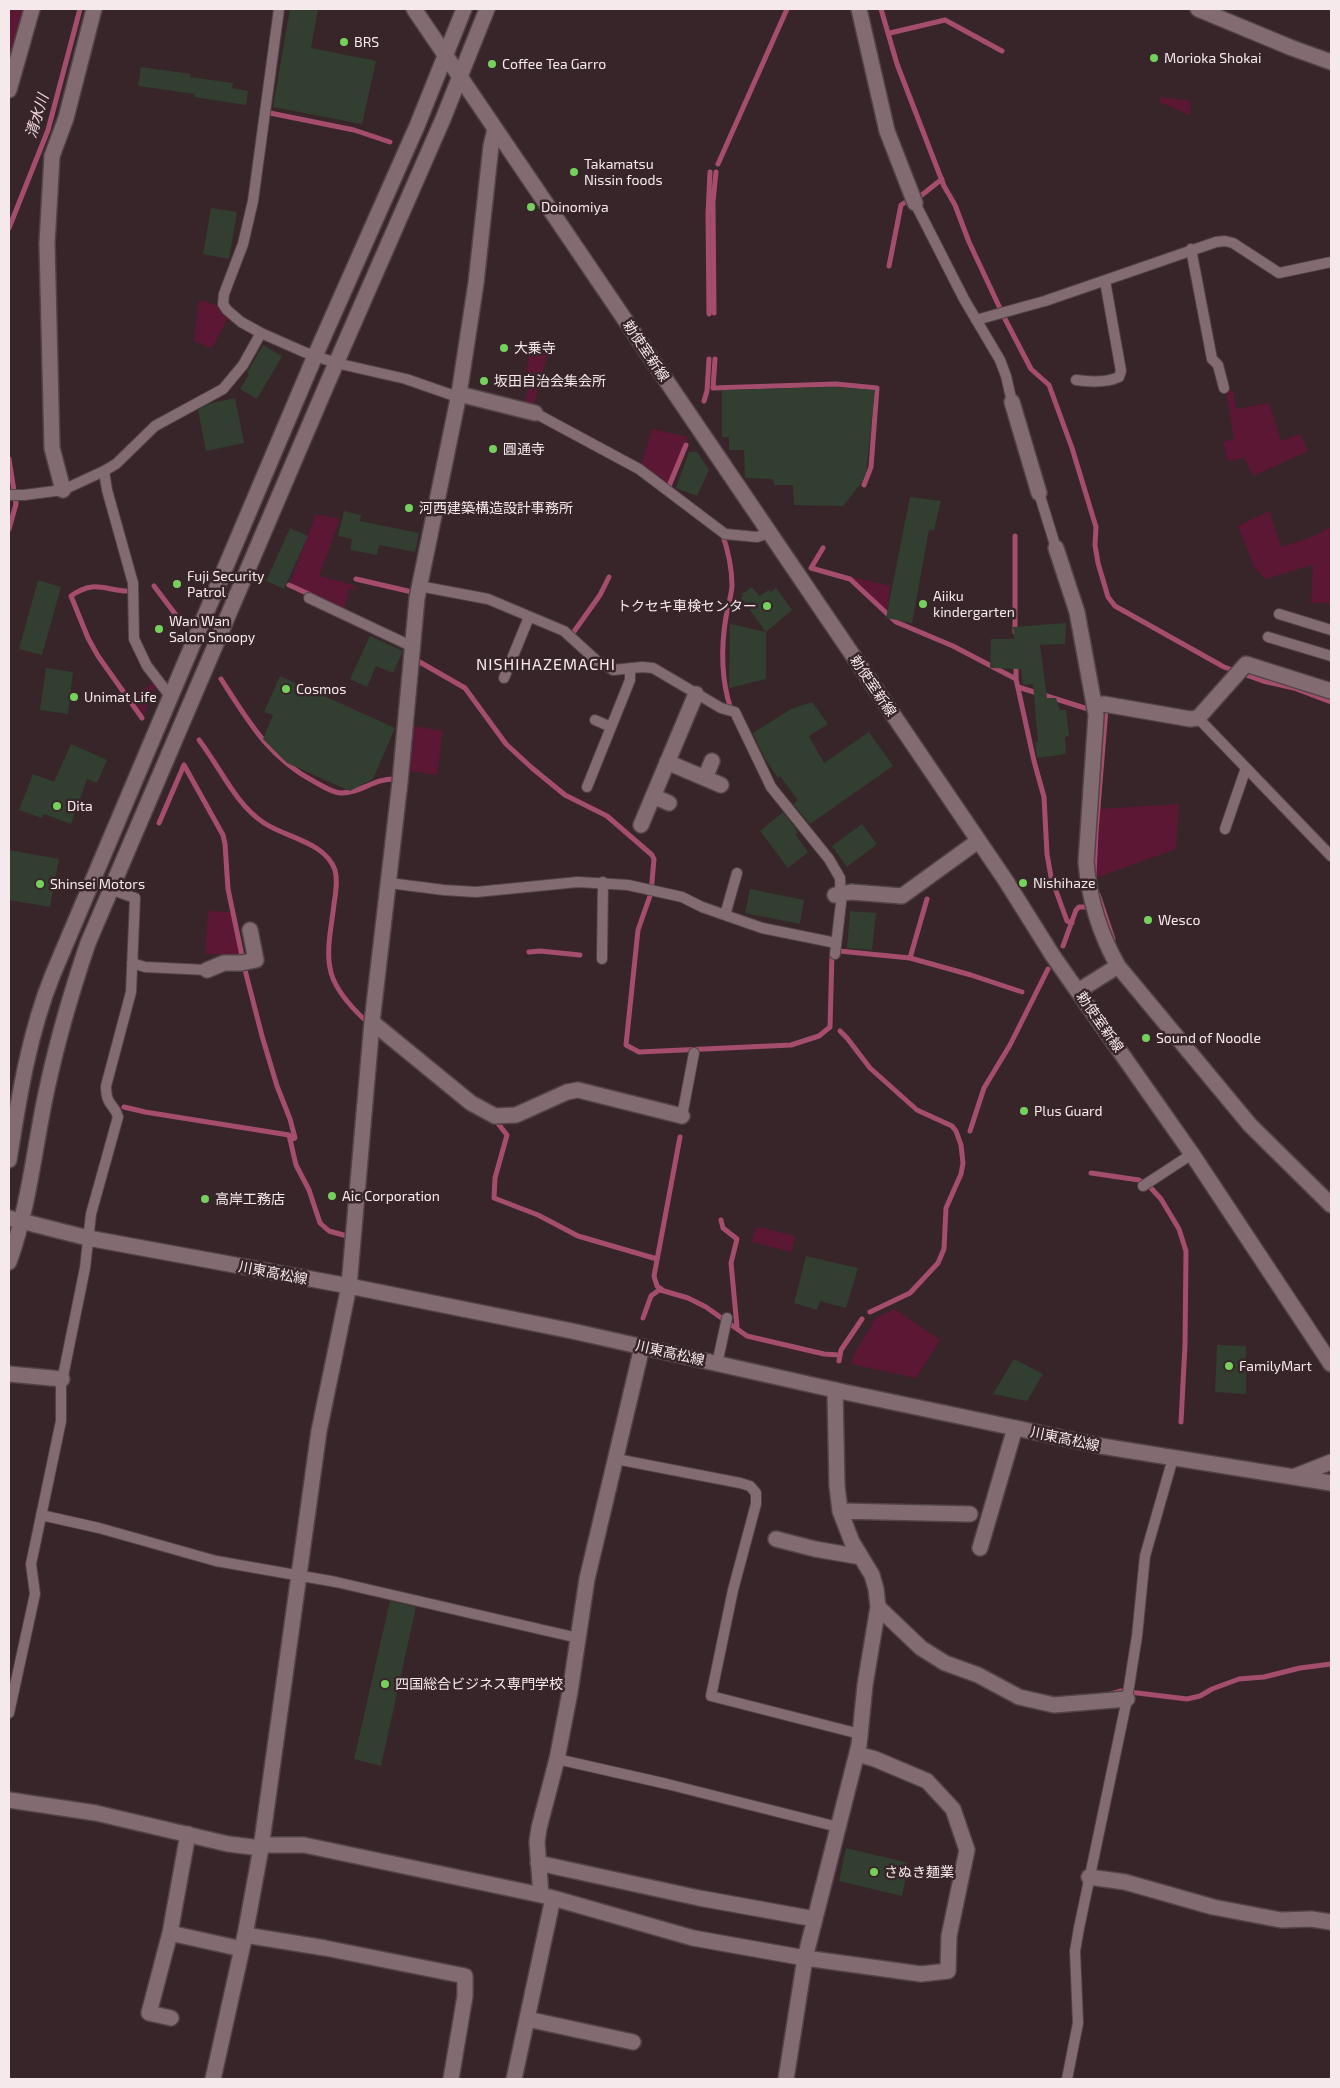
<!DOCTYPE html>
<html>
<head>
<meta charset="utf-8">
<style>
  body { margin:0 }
  #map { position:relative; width:1340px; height:2088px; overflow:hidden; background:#37252a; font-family:"Exo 2",sans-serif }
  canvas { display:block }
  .frame { position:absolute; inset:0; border:10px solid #f6e9ec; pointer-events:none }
</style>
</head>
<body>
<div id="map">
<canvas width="1340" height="2088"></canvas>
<div class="frame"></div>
</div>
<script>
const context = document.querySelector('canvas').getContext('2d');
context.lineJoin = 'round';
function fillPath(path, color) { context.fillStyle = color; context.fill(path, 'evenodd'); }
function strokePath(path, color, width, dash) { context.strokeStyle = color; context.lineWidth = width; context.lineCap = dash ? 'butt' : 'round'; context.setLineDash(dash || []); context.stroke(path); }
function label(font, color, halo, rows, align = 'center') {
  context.font = font + ' "Exo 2","Noto Sans JP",sans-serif'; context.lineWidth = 5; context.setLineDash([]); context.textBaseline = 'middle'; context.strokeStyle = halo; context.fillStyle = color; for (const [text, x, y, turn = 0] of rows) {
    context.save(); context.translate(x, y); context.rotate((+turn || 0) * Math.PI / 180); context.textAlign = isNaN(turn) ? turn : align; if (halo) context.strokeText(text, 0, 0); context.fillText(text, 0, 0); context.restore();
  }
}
const green = new Path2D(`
  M9,9H24L9,64Z
  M1160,97L1191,101L1190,115L1160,102Z
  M199,300L218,305L223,314L228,318L212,348L194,341Z
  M536,346L549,349L533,408L524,405L531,375L526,374L530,349Z
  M1233,390L1236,409L1269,403L1281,441L1300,434L1308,451L1253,476L1244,458L1228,461L1223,442L1234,439L1226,391Z
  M652,429L688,437L669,484L641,465Z
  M1269,511L1281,547L1312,537L1331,527V603H1311L1313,565L1265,579L1254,567L1238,526Z
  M316,514L340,519L319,576L354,585L353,587L360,589H349L344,610L289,585Z
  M843,575L890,586L887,612L851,579Z
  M155,681L157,683L144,715L132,698Z
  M414,726L443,731L437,775L410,771Z
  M1179,804L1176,849L1095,878L1098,809Z
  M208,911L231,912L241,955L205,954Z
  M759,1227L794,1236L795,1238L792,1252L752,1242L755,1229Z
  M895,1309L940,1340L916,1378L851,1364C855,1346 869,1335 875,1318Z`);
const stream = new Path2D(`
  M881,9L897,64L944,186L955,205L969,242L1005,319L1031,369L1049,385L1072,448L1096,527L1095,545L1098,563L1108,597L1115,606L1224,667L1263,681L1294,688L1331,702
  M890,33L945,20L1002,51
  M270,113L354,130L390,142
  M718,164L787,9
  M9,228L48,130L80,9
  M889,266L901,205L909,200L918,198L942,179
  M714,313L713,202L716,172
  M709,314L708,214L710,172
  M715,359L713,388L836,384L877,388L871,467L864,485
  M704,401L707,391L709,359
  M9,459L16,504L9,529
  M669,486L686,445
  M722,533C728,550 732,568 732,586C731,597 728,607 726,617C721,646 721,681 731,709
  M823,548L811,568L850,579L896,622L953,646L1016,679
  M356,579L412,592
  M289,585L313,596
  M154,586L182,623
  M131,591C107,592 95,578 71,596L88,638L98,656L142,718
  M1015,632V536
  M573,633L600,595L609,577
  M418,661L465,688L506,744L532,768L565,795L607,816L652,855L654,859L651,893L638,930L626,1045L639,1052L791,1045L819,1036L830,1027L832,953
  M1016,663V679L1034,761L1044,797L1047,854L1051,877L1067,921L1072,923
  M221,679C248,721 269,758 315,782C323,786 331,792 340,793C359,794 375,778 395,779
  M1018,687L1088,709
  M199,740C220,767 235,804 264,823C287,838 325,842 335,870C338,881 336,893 334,904C332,924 326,948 330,968C333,988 352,1008 366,1021
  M184,765L223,835L225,844L228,889L245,970L262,1036L277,1086L290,1119L295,1138L290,1140
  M159,823L184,765
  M1094,876L1096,832L1106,709
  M1098,894L1113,939
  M1063,946L1076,910L1079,907H1086
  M839,951L910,958L971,975L1022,992
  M529,952L540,951L580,955
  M910,958L927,899
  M840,1031L847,1038L870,1068L917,1110L952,1126L956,1131L961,1145L963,1163L961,1174L946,1208L944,1249L938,1263L910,1293L870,1312
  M124,1107L145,1112L289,1135L296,1165L309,1190L320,1223L329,1231L347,1236
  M496,1121L507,1135L495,1178L494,1198L538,1215L578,1236L657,1259
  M970,1131L984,1088L1010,1045L1048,969
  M680,1137L654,1276L657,1286L664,1291L688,1298L706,1307L747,1336L824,1354L839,1355
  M1091,1173L1139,1180L1150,1187L1161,1199L1179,1229L1186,1251L1185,1345L1181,1422
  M721,1220L723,1228L737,1239L731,1263L737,1327
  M643,1318L651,1296L659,1290L664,1291
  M839,1361L841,1350L862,1319
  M1111,1694L1121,1691L1187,1699L1200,1696L1212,1689L1239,1679L1264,1677L1300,1668L1331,1664`);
const building = new Path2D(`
  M290,9H318L311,48L376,61L362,124L273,107Z
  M141,67L191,74L190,77L233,83L232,88L248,91L246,105L194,97L195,94L138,86Z
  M211,208L237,212L229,259L203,254Z
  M263,345L282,356L257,399L240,389L249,374L247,373Z
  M832,387L875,390L866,473L862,482L843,506L794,505L793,485H774L773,479L745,478L744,450H729V437H722V390Z
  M235,398L244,443L206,451L198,410L211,403Z
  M689,452H697L709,470L697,496L676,488Z
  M910,497L941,501L934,530H929L912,623L886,618Z
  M344,511L361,515L360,521L419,533L415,552L379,545L377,555L350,550L352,539L338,536Z
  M290,528L308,536L284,589L266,581Z
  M38,580L61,587L42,655L19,649Z
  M752,587L759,596L769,590L771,592L776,588L792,610L766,632L741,598L743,596L742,594Z
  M1066,623L1065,644L1040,645L1047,698H1056L1060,710H1066L1069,736L1065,737L1066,754L1037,758L1035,742H1038L1033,684L1023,685L1021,669L990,668L991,639H1014L1013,627Z
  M730,624L766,632V679L729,688Z
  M370,636L403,651L393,673L376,666L367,687L350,679Z
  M46,668L73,672L68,714L40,710Z
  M280,676L395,728L373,779L350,791L287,763L263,739L273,715L264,712Z
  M812,702L828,724L809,736L824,763L869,732L893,766L810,824L793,804L798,800L780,776L778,778L765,759L753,733L791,709Z
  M71,744L107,760L97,783L87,779L71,824L44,814L42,818L19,810L33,774L54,782Z
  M783,812L798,832L795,834L808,852L788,868L760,831Z
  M862,824L877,844L847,867L832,846Z
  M9,850L59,859L50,907L9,900Z
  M750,889L804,900L800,924L745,913Z
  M850,911L876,913L872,950L847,948Z
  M806,1256L858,1268L846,1308L820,1301L817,1310L794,1303Z
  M1217,1345L1246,1346V1394L1215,1392Z
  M1014,1359L1043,1374L1027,1401L993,1394Z
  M390,1601L416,1607L381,1766L354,1759Z
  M846,1848L909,1863L902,1896L839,1881Z`);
const service = new Path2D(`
  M279,9L253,201L243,244L224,294L223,304L227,310L241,322L261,333L304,352L336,363L406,379L452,395L459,394
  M915,203L964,299L1000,360L1006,376L1012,402
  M1191,249L1212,359L1218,365L1224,388
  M976,320L1045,301L1216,242L1225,241L1233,243L1279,273L1331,262
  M1076,380C1090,382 1106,383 1119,377L1121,371L1105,281
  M535,413L639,469L725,534L757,537L769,533
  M104,471L107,490L133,583L134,639L147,666L170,696
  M1039,493L1056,548
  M9,495H24L63,490L104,471L116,464L155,426L223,389L243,365L261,333
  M419,586L488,599L564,631L597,661L613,670L642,667L653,668L721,708L735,712L771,787L829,859L840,878L841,903L835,954
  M309,598L411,646
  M1279,614L1331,630
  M1268,637L1331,656
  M504,678L529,617
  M1198,718L1331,856
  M595,720L611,727
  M587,787L630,680V669
  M1225,829L1246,768
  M389,883L444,890L476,892L578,882L628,885L682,897L702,907L762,928L836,943
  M725,915L737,873
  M602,959L603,882
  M132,963L145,967L207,970
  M682,1116L694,1053
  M1143,1186L1192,1154
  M717,1364L727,1318
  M616,1459L740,1483L750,1486L756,1493V1504L733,1590L711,1696L860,1734
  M41,1515L99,1528L216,1561L336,1582L578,1638
  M9,1713L35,1594L31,1564L61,1421V1386L85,1268L91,1214L118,1117C115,1104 106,1107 106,1086L131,992L135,898L110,889
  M557,1759L667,1784L838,1827
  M1067,2079L1078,2023L1075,1951L1079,1928L1127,1699L1137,1636L1145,1556L1173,1458`);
const minor = new Path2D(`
  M859,9L887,131L915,203
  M1198,9L1292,48L1331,62
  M9,90L32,9
  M459,394L535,413
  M1012,402L1039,493
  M63,490L52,448L47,243L52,156L66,118L94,9
  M1056,548L1077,612L1096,715L1086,862C1089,898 1100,934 1118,966L1250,1125L1331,1205
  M1094,705L1104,704L1190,719L1198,718L1246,664L1331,691
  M667,762L721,785
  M705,778L712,761
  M653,796L669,803
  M641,825L696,694
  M835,895L851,892L902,896L978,841
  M207,970L224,963H241L256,960L250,930
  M1078,991L1118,966
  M372,1022L471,1103L495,1116L516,1115L567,1092L578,1090L682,1116
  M9,1374L62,1379
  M840,1511L970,1514
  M776,1539L815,1549L861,1557
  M980,1548L1015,1428
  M878,1607L921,1648L945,1663L978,1675L1019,1697L1054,1705L1127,1699
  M9,1800L96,1813L228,1844L261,1848
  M188,1834L170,1933L242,1949
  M262,1845H304L541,1895
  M538,1863L699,1898L815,1919
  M1089,1877L1125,1882L1213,1907L1281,1920L1311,1919L1331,1922
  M553,1898L693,1938L805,1958L921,1974L948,1971L949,1936L967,1850L953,1809L927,1781L875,1759L857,1754
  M170,1933L149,2013L171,2018
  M245,1935L325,1948L465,1976V1996L451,2079
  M527,2019L633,2042
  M213,2079L245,1935L261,1848L319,1431L349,1286L372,1022L400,782L417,598L459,394L476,283L491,146L495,129
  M514,2079L553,1898L541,1895L537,1842L539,1828L557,1759L570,1692L587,1579L642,1347
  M786,2079L805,1958L859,1745L865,1685L878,1607L876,1589L872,1575L852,1542L840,1511L837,1486L835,1390`);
const tertiary = new Path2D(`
  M9,1160C19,1097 29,1033 53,974L315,356L417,126L464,9
  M9,1262C28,1210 34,1152 45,1098C56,1045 71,993 88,943L327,384L443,119L487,9`);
const secondary = new Path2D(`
  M414,9L1006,881L1053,956L1192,1154L1331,1364
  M9,1218L88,1238L349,1286L572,1331L835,1390L1101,1446L1331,1483
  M1293,1477L1331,1462`);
const markers = [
  [344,42,5,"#74d25c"],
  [1154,58,5,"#74d25c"],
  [492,64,5,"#74d25c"],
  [574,172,5,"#74d25c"],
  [531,207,5,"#74d25c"],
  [504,348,5,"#74d25c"],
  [484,381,5,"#74d25c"],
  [493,449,5,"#74d25c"],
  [409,508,5,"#74d25c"],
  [177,584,5,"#74d25c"],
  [923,604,5,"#74d25c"],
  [767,606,5,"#74d25c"],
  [159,629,5,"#74d25c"],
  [286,689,5,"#74d25c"],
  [74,697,5,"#74d25c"],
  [57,806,5,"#74d25c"],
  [1023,883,5,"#74d25c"],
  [40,884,5,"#74d25c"],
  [1148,920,5,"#74d25c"],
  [1146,1038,5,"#74d25c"],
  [1024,1111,5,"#74d25c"],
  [332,1196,5,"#74d25c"],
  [205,1199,5,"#74d25c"],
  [1229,1366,5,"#74d25c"],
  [385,1684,5,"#74d25c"],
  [874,1872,5,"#74d25c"]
];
const poiNames = [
  ["BRS",354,42],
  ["Morioka Shokai",1164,58],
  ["Coffee Tea Garro",502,64],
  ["Takamatsu",584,164],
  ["Nissin foods",584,180],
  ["Doinomiya",541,207],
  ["大乗寺",514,348],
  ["坂田自治会集会所",494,381],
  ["圓通寺",503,449],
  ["河西建築構造設計事務所",419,508],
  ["Fuji Security",187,576],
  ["Patrol",187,592],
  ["Aiiku",933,596],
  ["kindergarten",933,612],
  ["トクセキ車検センター",757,606,"right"],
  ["Wan Wan",169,621],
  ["Salon Snoopy",169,637],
  ["Cosmos",296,689],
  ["Unimat Life",84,697],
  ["Dita",67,806],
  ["Nishihaze",1033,883],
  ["Shinsei Motors",50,884],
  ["Wesco",1158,920],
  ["Sound of Noodle",1156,1038],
  ["Plus Guard",1034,1111],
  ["Aic Corporation",342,1196],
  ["高岸工務店",215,1199],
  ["FamilyMart",1239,1366],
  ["四国総合ビジネス専門学校",395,1684],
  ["さぬき麺業",884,1872]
];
const streetNames = [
  ["勅使室新線",646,351,56],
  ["勅使室新線",873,686,56],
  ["勅使室新線",1100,1022,55],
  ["川東高松線",273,1273,11],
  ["川東高松線",670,1353,13],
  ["川東高松線",1065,1439,12]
];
const waterNames = [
  ["清水川",37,116,-73]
];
const quarterNames = [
  ["NISHIHAZEMACHI",546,665]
];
fillPath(green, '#5c1734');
strokePath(stream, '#a54d6d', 5);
fillPath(building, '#323e2f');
strokePath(service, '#524347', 12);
strokePath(minor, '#524347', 18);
strokePath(tertiary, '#524347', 18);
strokePath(secondary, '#524347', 18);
strokePath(service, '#826c72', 10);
strokePath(minor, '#826c72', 15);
strokePath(tertiary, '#826c72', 15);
strokePath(secondary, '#826c72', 15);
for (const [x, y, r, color] of markers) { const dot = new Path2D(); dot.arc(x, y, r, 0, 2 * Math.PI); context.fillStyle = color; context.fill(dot); strokePath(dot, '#37252a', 2); }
label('14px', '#f6e9ec', '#37252a', poiNames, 'left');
label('14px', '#f6e9ec', '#37252a', streetNames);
label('italic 15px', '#f0d6dd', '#37252a', waterNames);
context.letterSpacing = '1px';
label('16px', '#f6e9ec', '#37252a', quarterNames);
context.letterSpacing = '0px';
</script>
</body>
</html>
